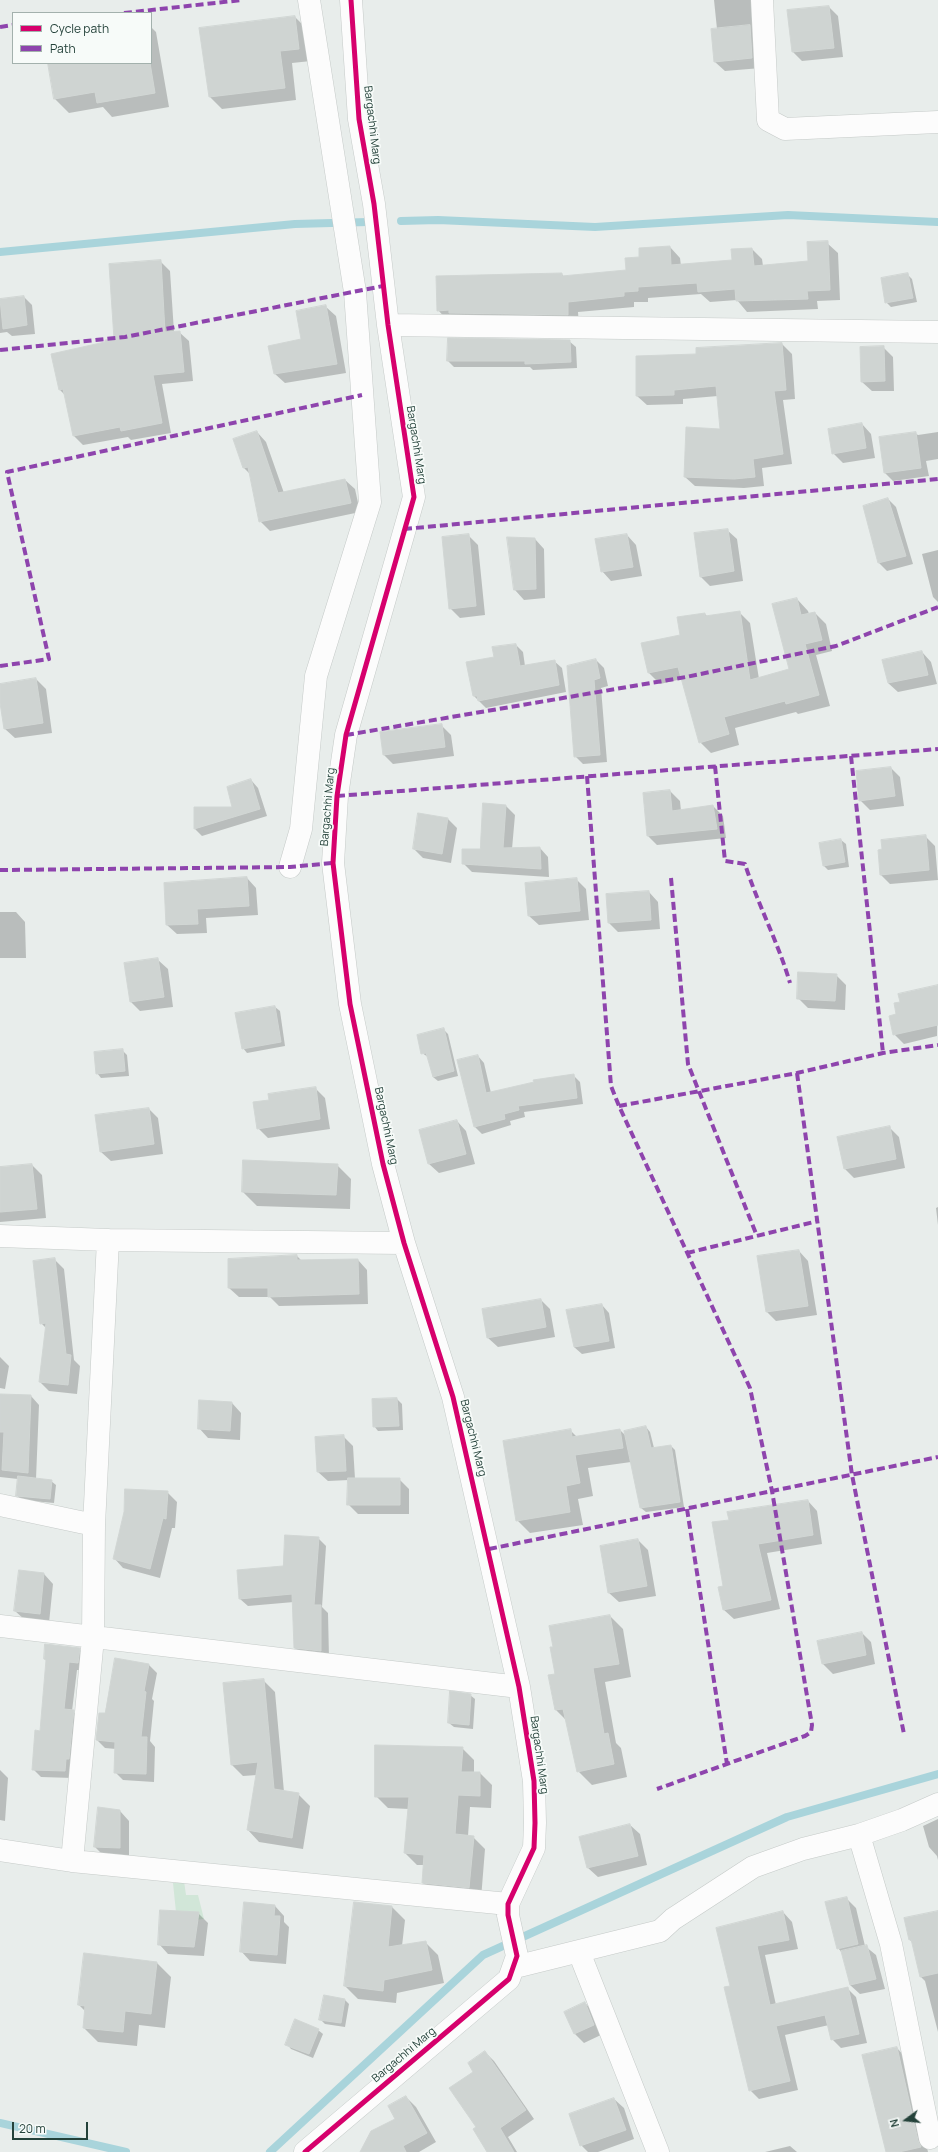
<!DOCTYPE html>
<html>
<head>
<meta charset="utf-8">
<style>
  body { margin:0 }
  #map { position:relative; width:938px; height:2152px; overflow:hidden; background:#e8edeb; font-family:Manrope,sans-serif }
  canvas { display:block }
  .legend { position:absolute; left:12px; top:12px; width:140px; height:52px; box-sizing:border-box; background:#f7fbf9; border:1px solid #a3b1ad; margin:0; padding:5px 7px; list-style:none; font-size:12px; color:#24423a }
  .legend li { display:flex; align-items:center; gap:8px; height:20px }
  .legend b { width:20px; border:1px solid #a3b1ad }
  .north { position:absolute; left:886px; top:2100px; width:40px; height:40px; -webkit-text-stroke:3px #f7fbf9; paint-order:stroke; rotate:255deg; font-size:11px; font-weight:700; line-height:16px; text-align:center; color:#24423a }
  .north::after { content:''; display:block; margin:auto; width:14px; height:18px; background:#24423a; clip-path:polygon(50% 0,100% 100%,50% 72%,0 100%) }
  .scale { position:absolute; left:12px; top:2122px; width:76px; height:18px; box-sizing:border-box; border:2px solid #24423a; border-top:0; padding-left:5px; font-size:12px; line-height:14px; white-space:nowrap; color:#24423a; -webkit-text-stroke:3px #f7fbf9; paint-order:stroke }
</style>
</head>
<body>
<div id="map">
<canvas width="938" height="2152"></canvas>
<ul class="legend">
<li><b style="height:5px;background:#d6006c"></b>Cycle path</li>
<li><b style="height:5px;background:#8e44ad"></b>Path</li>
</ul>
<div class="north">N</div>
<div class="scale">20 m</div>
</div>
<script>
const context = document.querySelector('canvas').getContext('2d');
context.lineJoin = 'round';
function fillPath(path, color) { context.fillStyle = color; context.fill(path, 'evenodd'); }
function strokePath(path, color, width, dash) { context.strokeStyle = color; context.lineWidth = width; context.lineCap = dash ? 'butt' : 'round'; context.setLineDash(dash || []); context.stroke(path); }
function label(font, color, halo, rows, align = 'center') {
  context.font = font + ' Manrope,sans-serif'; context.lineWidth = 3.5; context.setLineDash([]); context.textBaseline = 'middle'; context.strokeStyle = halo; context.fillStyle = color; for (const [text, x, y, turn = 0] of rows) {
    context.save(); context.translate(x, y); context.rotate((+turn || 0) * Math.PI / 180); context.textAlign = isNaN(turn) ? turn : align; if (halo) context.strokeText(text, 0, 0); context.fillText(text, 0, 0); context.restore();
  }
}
const green = new Path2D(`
  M184,1881L186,1895H198L204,1919L177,1922L173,1883Z`);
const shadow = new Path2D(`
  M714,0H764L761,68L725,71L715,62L717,29Z
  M829,7L838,16L843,57L802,61L793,52Z
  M295,17L307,29L311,61L292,63L296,100L222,109L210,97L201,29Z
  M151,27L156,32L169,107L112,117L103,107L69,113L55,99L48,63H151Z
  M827,243L838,253L840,300L817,301L818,309L747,312L737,300L710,302L701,294L648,298V302H634V307L578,312L579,325L448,321L438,310L562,274L564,277L627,271L641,258L670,247L680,258L681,266L733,261L752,249L762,259L763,266L809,262Z
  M160,261L170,271L174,332H179L189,341L193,381L162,384L171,433L131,440L128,437L83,445L74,436L66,396L60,390L107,343L115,339Z
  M907,274L912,279L917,302L891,307L886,302Z
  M24,297L32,305L35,334L12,336L7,332L0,333V300Z
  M326,307L336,316L346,373L285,383L275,374Z
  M569,341L576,347L577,368L533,370L530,367H454L448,361Z
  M782,344L792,354L795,399L783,400L792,464L762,468L764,486L744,488L695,486L685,477L721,430L718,396L683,399V404L647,405L637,396L698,355Z
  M883,347L893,357L894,391H872L862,382Z
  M862,424L871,434L875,458L843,463L833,453Z
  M257,432L266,442L284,493L345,480L355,489L360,512L270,531L260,521L250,474L244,468L235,440Z
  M938,432V459L926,461L929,476L893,481L885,473L915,433L918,435Z
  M888,499L896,507L913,564L887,571L879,563Z
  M727,530L737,539L743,581L710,586L701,577Z
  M468,535L478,545L485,615L460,618L450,608Z
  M627,535L636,545L642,576L611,581L602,571Z
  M508,538L535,539L544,549L545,598L524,600L515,590Z
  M938,550V602L933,597L922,554Z
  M797,599L808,611L809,614L815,613L826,624L832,651L816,655L830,706L798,714L796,712L735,728L739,745L711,753L700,742L682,679L660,684L649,673L643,644L682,636L705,614L708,617L739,612L750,623L759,679L790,670Z
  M516,645L523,652L525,666L554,661L562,668L566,692L486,708L474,696L495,658Z
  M922,652L931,662L937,684L898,692L888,683Z
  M596,660L604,668L608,686L601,688L607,762L583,764L575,756Z
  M36,679L46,689L52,733L15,738L5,729L0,685Z
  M441,725L451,735L454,756L393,764L384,755Z
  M891,768L900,777L904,806L870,810L860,800Z
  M251,780L258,788L267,816L202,836L195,829V808H234Z
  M670,791L680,801L681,811L713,806L723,816L726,838L657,845L648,836Z
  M506,806L515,815L512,849L540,848L548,857L549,877L472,872L463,863L481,850Z
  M448,819L457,828L451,863L423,858L414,849Z
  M925,836L935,846L938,880L890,884L881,875Z
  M841,840L846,844L849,867L828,870L824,866Z
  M247,878L256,888L258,915L206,918L207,933L177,934L167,925Z
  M576,879L586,889L589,920L539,925L529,916Z
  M649,892L658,902L660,929L618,932L609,923Z
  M0,912H16L25,922L26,958H0Z
  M158,960L168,969L173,1007L140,1011L131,1002Z
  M836,975L846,985L845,1010L808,1008L798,998Z
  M938,986L937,1036L904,1044L894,1034L902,1003Z
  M275,1007L280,1011L285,1046L247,1053L243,1048Z
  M443,1029L448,1034L458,1076L438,1081L433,1077L428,1057L422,1053Z
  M122,1050L127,1055L129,1076L101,1078L97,1073Z
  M478,1056L484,1063L491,1093L573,1075L580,1082L583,1104L524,1112L525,1117L510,1121L511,1125L482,1134L475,1127L458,1061Z
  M315,1088L325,1098L330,1129L268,1138L258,1128L270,1101Z
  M149,1109L158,1118L163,1154L111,1161L101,1152Z
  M457,1121L466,1131L475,1164L439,1173L429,1164L420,1131Z
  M889,1127L899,1137L905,1168L854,1178L845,1169Z
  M32,1165L42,1175L46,1218L0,1222V1168Z
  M337,1165L351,1179L350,1209L257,1206L243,1192Z
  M938,1207V1225L936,1208Z
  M799,1251L808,1261L817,1315L776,1321L767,1312Z
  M297,1256L302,1261L358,1260L367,1270L368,1304L279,1306L270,1297H239L229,1288Z
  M55,1260L64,1269L74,1360L80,1366L77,1394L49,1391L40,1382L46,1328L41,1323Z
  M541,1300L550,1309L555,1337L498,1347L488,1338Z
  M602,1305L609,1313L615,1348L582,1354L574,1347Z
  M0,1357L9,1366L5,1389L0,1388Z
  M0,1395L31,1396L39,1405L36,1479L51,1481L56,1485L54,1503L21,1500L17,1495L18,1479L0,1477Z
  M397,1399L402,1404L403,1430L378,1431L374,1426Z
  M232,1403L241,1413L240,1440L208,1438L199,1428Z
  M646,1427L650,1432L654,1448L671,1446L675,1450L684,1507L646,1512L641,1508L631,1462L588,1468L593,1496L578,1499L583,1525L530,1533L517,1520L570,1430L577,1437L620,1430L626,1436Z
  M343,1436L353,1446L355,1479H399L409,1489V1514H358L348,1504L349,1480L328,1481L318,1472Z
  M167,1492L177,1502L175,1528H172L160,1578L123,1568L114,1558Z
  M808,1501L817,1511L822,1544L767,1553L780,1609L734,1619L724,1610L720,1588L724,1587L730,1520Z
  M318,1538L326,1546L322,1607L328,1613L329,1658L303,1655L295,1648L294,1602L248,1606L240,1599L284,1567Z
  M638,1540L648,1550L656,1596L619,1602L609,1593Z
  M20,1571L44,1574L53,1584L49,1623L25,1620L15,1611Z
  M610,1616L623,1629L631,1677L605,1682L616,1743L621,1748L627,1777L592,1785L578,1771L567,1721L556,1710L554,1648Z
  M862,1633L871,1642L875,1664L833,1674L823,1664L818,1642Z
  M79,1649L87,1657L86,1670H77L72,1711L81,1719L73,1778L41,1777L33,1769L41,1732L47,1661L45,1659Z
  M148,1664L157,1673L152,1699L154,1701L150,1741L155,1747L154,1782L123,1780L115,1772L116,1749L105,1748L97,1740L106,1715Z
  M263,1680L275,1692L284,1792L298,1794L310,1806L303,1849L259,1842L248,1830L257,1775L243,1776L232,1765Z
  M470,1695L475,1699L473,1729L454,1727L449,1723Z
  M462,1748L474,1760V1773H480L492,1785L491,1808L470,1807L468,1836L473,1837L485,1849L481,1899L435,1894L423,1883L424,1865H417L405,1853L409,1809L388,1808L376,1796Z
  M0,1770L8,1778L5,1821L0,1820Z
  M120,1811L129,1821V1857L104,1856L95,1847Z
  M938,1819V1860L937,1856L929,1847L923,1826Z
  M630,1825L640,1834L647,1865L598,1877L588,1868L580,1837Z
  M846,1898L856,1908L865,1946L876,1955L885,1989L860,1994L850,1985L843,1954L838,1948Z
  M355,1903L392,1907L405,1920L402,1946L425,1942L438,1955L444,1983L397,1993L396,2003L358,1999L345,1986Z
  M275,1906L284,1916V1922L289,1927L286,1964L250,1961L241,1951Z
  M783,1912L792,1922L798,1949L765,1955L776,2005L847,1988L856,1997L867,2043L841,2048L832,2039L829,2025L785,2035L798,2090L759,2099L750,2090L731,1986L717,1929Z
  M938,1912V2032L925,1981L921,1977L913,1943L909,1939Z
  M198,1913L208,1923L204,1956L168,1954L159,1944Z
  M157,1963L171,1977L165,2028L139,2025L137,2046L98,2042L84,2028L85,2011L79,2005Z
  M345,2000L349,2004L345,2027L325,2024L320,2019Z
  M585,2003L595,2013L603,2034L584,2043L575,2034Z
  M318,2030L323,2034L313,2058L291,2049L287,2044Z
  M897,2048L906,2058L928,2152H887Z
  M485,2052L494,2061L534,2119L508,2137L517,2152H488L477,2127L475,2072Z
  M406,2097L416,2107L436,2142L419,2152H361L396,2119Z
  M614,2099L624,2108L634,2139L598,2152H588L581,2145Z
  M790,2146L797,2152H765Z`);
const stream = new Path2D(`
  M401,221L438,220L595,227L788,215L938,222
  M0,252L295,224L368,222
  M0,2123L126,2152
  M270,2152L483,1955L787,1817L938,1774`);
const building = new Path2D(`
  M829,6L834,48L792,52L787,10Z
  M295,16L299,49L280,51L285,88L209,97L199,28Z
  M750,25L752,58L714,62L711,29Z
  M48,63H150L155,93L97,103L95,92L54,99Z
  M828,241L830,290L807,291L808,299L736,301L735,289L698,292L697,283L638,287V291L624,292V296L568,302V315L449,313V310L437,311L436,276L562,273V276L626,270L625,258L639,257V248L670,246L671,265L732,260L731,249L752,248L754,266L808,261L807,242Z
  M161,260L165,332L180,331L184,372L153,375L162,423L121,431L120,427L73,436L63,389L59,390L51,354L105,342V340L114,339L109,264Z
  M908,273L913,298L885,303L881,278Z
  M24,296L27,325L3,329L0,299Z
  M326,305L337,364L274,374L268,346L301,339L296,311Z
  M448,338L570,340L571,362L525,364V361H447Z
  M782,343L786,390L774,391L783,454L753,459L755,477L734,479L684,477L686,427L720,429L716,386L674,390V395L636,396V356L696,354V348Z
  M884,346L885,381L861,382L860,347Z
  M862,423L866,448L832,454L828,429Z
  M257,431L278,493L345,479L351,503L259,522L248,467L243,468L233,439Z
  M916,432L921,468L884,473L879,437Z
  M888,498L906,556L878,563L863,506Z
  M728,529L734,571L700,577L694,533Z
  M469,534L476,606L449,609L442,537Z
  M627,534L633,567L601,572L595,539Z
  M507,537L535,538L536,589L514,590Z
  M797,598L801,615L815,612L822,640L805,644L819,695L786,704L785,701L724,717L729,734L699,743L678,667L648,673L641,643L680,635L677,617L705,613V616L740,611L750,680L789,669L772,604Z
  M516,644L520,666L555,660L559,685L478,701L477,696H473L466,662L494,657L492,647Z
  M922,651L928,675L888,683L882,660Z
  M596,659L600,678L594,680L600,755L574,757L567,666Z
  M36,678L43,723L4,729L0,703V684Z
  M442,724L445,747L383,755L380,732Z
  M891,767L895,796L859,801L856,771Z
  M251,779L260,809L194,829V807H232L227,787Z
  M670,790L672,811L713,805L717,829L647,836L643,793Z
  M483,803L506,805L503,848L540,847L541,869L462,864V849H480Z
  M418,813L448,818L442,854L413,849Z
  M926,835L929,870L880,875L878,850L882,849L881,840Z
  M841,839L845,862L823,866L819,843Z
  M247,877L249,906L197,909L198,924L166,925L164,883Z
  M577,878L580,911L528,916L525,883Z
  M649,891L651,920L608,923L606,894Z
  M158,958L164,997L130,1002L124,963Z
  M798,972L837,974L835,1001L797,999Z
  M938,985V1025L893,1035L889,1016L896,1014L894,1003L900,1002L898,994Z
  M275,1006L281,1042L242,1049L235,1013Z
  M444,1028L454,1071L433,1077L426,1053L421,1054L417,1035Z
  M123,1049L125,1071L96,1074L94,1052Z
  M478,1055L486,1093L534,1082L533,1080L574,1074L577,1098L518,1106L519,1110L504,1114L505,1119L474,1127L457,1060Z
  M316,1087L320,1119L257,1129L253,1102L269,1100L268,1094Z
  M149,1108L154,1144L100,1152L95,1115Z
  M457,1120L466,1154L428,1164L419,1130Z
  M890,1126L896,1159L844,1169L837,1137Z
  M243,1160L338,1164L336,1195L242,1192Z
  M32,1164L37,1209L0,1212V1167Z
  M799,1250L808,1306L766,1312L757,1256Z
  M297,1255V1260L358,1259L359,1294L268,1297V1288H228V1259Z
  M55,1258L66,1354L71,1355L68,1385L39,1382L46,1323L40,1324L33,1261Z
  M541,1299L546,1327L487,1338L482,1309Z
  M602,1304L609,1341L574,1347L566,1310Z
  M0,1394L31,1395L28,1473L2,1470L4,1432H0Z
  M397,1398L399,1426L373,1427L372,1399Z
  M199,1400L232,1402L230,1431L198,1429Z
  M646,1426L651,1448L671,1445L680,1502L640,1508L624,1431Z
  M571,1429L572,1437L620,1429L623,1448L575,1455L580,1483L566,1486L570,1512L516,1521L503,1441Z
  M344,1435L346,1471L317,1472L315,1437Z
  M18,1476L52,1480L50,1499L16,1496Z
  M348,1478H400V1505H347Z
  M125,1489L168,1491L166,1519L163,1518L150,1569L113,1559L124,1512Z
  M808,1500L813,1535L758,1544L771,1600L723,1610L718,1587L723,1586L712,1522L729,1520L727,1512Z
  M285,1535L319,1537L314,1605H321V1651L294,1648L292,1594L239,1599L237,1570L283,1566Z
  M638,1539L647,1586L608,1593L600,1546Z
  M19,1570L44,1573L40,1614L14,1611Z
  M610,1615L619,1664L593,1668L604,1734L608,1733L614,1764L577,1772L563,1709L555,1710L548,1675L555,1674L550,1647H553L549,1626Z
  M862,1632L866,1655L822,1664L817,1641Z
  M45,1644L80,1648L78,1663L69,1662L64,1709L74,1710L69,1759H66L65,1771L32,1770L35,1730L40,1731L46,1660L44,1659Z
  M115,1658L149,1664L144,1691L146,1692L141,1737H147L146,1774L114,1773L115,1742L96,1740L99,1713H105Z
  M264,1679L274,1789L299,1793L292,1838L247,1830L258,1762L231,1765L223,1683Z
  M450,1691L471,1694L469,1725L448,1723Z
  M375,1745L463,1747L461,1772H480V1796L458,1795L455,1834L474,1836L469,1888L422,1883L424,1855L404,1853L409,1797H375Z
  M98,1807L120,1810V1848L94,1847Z
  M630,1824L638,1856L587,1868L579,1837Z
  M847,1897L858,1944L837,1949L825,1902Z
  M244,1902L275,1905L274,1916H280L277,1955L240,1952Z
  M354,1902L392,1906L388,1947L426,1941L432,1970L384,1980L383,1991L344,1986Z
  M160,1910L199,1912L194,1947L158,1945Z
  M783,1911L789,1940L757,1946L770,2005L848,1987L859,2034L831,2040L825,2015L776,2026L790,2081L749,2091L724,1987L730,1986L716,1928Z
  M938,1911V1973L920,1977L911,1939L909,1940L904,1918Z
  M867,1945L876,1979L850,1985L841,1951Z
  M84,1953L157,1962L151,2014L125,2011L123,2032L83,2028L85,2006L78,2005Z
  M324,1995L345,1999L341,2023L319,2020Z
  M585,2002L594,2025L574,2034L564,2012Z
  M295,2019L319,2029L309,2054L285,2045Z
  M897,2047L918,2140L921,2147L899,2152H886L862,2055Z
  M485,2051L526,2110L500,2128L514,2152H487L473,2129L476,2127L449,2088L473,2072L468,2063Z
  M406,2096L427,2133L403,2146L406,2152H360L371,2131L395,2119L388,2106Z
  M614,2098L626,2130L580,2146L569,2114Z`);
const minor = new Path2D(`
  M762,0L768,120L785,129L938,122
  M388,325L938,332
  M290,867L301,829L316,676L370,502L355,292L309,0
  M0,1236L108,1240L404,1243
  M0,1505L94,1525
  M0,1626L519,1687
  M859,1835L891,1944L930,2138
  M0,1850L72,1861L508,1904
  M72,1861L93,1638L94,1525L108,1240
  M579,1952L658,2152
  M515,1967L660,1931L673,1919L753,1867L803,1849L859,1835L902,1820L938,1804
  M305,2152L509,1979L517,1956L508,1915V1904L534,1848L535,1823L534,1781L519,1687L453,1397L404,1243L383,1164L350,1004L333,863L337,796L346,735L414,497L388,325L374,204L359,119L351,0`);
const quiet = new Path2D(`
  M124,13L242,0
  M0,27L13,25
  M0,350L125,337L383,286
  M404,529L938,479
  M0,666L49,659L7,472L362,395
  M346,735L686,677L836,646L938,607
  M851,756L883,1053
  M715,766L725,861L745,864C758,905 778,942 790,983
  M587,776L611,1086L619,1106L750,1388L772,1491L812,1725L811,1732L805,1736L657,1789
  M337,796L938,749
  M0,870L290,867L333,863
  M671,878L688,1064L757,1236
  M797,1073L852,1475L904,1734
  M619,1106L797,1073L883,1053L938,1045
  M687,1253L818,1221
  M687,1509L727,1764
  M489,1549L938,1457`);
const cycleway = new Path2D(`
  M305,2152L509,1979L517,1956L508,1915V1904L534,1848L535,1823L534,1781L519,1687L453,1397L404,1243L383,1164L350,1004L333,863L337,796L346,735L414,497L388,325L374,204L359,119L351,0`);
const streetNames = [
  ["Bargachhi Marg",372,125,83],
  ["Bargachhi Marg",416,445,81],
  ["Bargachhi Marg",328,807,-85],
  ["Bargachhi Marg",386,1126,78],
  ["Bargachhi Marg",473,1438,76],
  ["Bargachhi Marg",539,1755,82],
  ["Bargachhi Marg",404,2055,-40]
];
fillPath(green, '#d1e6d8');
fillPath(shadow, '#0003');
strokePath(stream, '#a9d4db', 8);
fillPath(building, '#cfd4d2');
strokePath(building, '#d1d6d4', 1);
strokePath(minor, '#c5cac8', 23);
strokePath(minor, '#fcfcfc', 22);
strokePath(quiet, '#8e44ad', 4, [8, 4]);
strokePath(cycleway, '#d6006c', 5);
label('11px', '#24423a', '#f7fbf9', streetNames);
</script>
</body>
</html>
